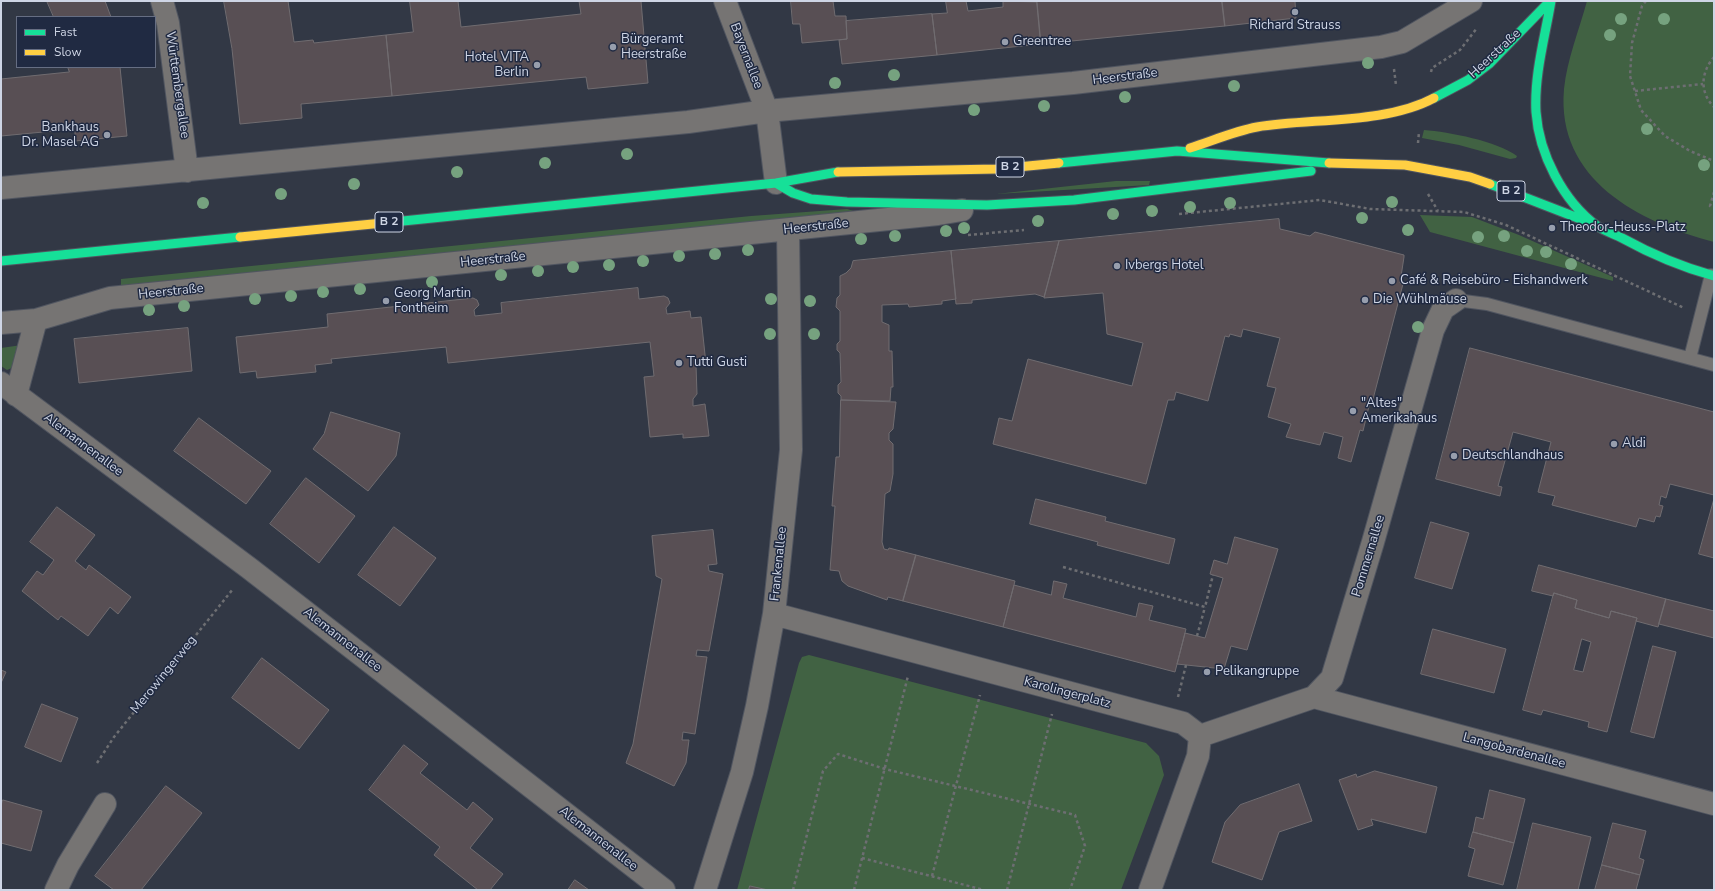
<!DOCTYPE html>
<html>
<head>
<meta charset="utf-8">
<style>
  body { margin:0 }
  #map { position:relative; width:1715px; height:891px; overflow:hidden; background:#323845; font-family:"Nunito Sans",sans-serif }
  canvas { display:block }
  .frame { position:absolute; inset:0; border:2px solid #ced5e5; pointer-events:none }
  .legend { position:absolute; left:16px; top:16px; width:140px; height:52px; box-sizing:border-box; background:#202a42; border:1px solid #666e83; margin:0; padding:5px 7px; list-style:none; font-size:12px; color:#ced5e5 }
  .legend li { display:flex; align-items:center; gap:8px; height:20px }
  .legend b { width:20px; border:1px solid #666e83 }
</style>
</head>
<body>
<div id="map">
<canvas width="1715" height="891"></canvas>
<div class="frame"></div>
<ul class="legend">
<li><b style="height:5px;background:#16e098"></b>Fast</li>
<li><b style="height:5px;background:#ffcf43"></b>Slow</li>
</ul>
</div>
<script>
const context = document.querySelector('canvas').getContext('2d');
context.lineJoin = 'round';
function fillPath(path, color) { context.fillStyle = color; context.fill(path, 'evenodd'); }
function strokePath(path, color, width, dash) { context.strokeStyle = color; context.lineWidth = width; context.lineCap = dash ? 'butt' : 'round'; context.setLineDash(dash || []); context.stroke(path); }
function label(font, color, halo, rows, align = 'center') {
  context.font = font + ' "Nunito Sans",sans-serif'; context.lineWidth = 3; context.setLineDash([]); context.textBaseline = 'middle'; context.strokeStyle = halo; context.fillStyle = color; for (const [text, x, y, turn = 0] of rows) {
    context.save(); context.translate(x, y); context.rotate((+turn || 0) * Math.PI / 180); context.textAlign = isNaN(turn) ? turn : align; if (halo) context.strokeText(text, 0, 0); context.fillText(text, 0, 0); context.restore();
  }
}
const green = new Path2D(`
  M1587,1H1714V242C1639,222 1556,180 1564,89C1567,60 1579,30 1587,1Z
  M1424,130C1449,132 1497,141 1517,156L1516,158L1510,159L1459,145L1422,138Z
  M1116,181H1150L1149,185L996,194Z
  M847,209L860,213L121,287V279L751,216Z
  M1420,215L1472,217L1519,235L1613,277V281L1430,232Z
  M22,345L14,367L7,370L1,366V348Z
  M809,655L1146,743L1159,756L1164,775L1121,890H737L799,663L802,657Z`);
const building = new Path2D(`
  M47,1H105L111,17H54Z
  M224,1H288L294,42L313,40L314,43L386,35L392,96L301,104L302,118L240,124L232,49Z
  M410,1H458L461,27L581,14L579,1H641L648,83L588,89L586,77L392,96L386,35L413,32Z
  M791,1H833L835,16H846L847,39L802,43L800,24H793Z
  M946,1H966L968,11L1003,7V1L1037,2L1041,44L937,55L932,14L947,13Z
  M1037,1H1222L1225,26L1041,44Z
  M1222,1H1295L1296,18L1225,26Z
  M932,14L937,55L842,64L839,40L847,39L846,21Z
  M68,67H120L127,136L75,141V129L1,136V79L69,72Z
  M1279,219L1280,229L1310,236L1315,232L1404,255V257L1400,283L1403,284L1372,403L1370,402L1363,431L1360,430L1351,462L1338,458L1343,437L1324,432L1320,445L1286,437L1291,424L1268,417L1276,388L1267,386L1280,338L1243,329L1241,337L1230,334L1229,337L1225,336L1208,401L1176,392L1174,400H1168L1146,484L993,444L999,418L1012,421L1028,359L1132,386L1143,343L1107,334L1103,293L1044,298L1059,241Z
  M1059,241L1044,297L1035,294L972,300V303L956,304L951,251Z
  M951,251L956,299L942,301V304L909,307L908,304L882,305V322L889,325V351H892L893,387H891L890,401L841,400V396L838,393V385L841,382L840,353L837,350V344L840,341V311L836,307L837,298L840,295V276L846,273L851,268L853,261Z
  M638,288L639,299L664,296L668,298L670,303L666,308L667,314L690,311L691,318L701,317L706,364L696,365L697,394L693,399V406L705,404L709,436L683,438V434L650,437L644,377L654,376L650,342L448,363L446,347L331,359L332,363L315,365L316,372L257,378L256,371L240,373L236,337L328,327L327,314L473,298L477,300L479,305L474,310L475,316L502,313L501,303Z
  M188,328L192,371L79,383L74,339Z
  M1470,348L1714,412V495L1670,484L1666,498L1661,496L1659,505L1663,506L1660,517L1656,516L1654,522L1639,518L1636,527L1552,505L1555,496L1538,492L1551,442L1513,432L1498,486L1502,487L1500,496L1436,479Z
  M841,400L896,402L893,429L889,433V440L893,444V474L890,491L885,494L882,542L884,549L888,550L889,548L916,555L903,601L888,597L887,600L848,586L842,581L839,571L830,570L835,506H832L836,457H839Z
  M331,412L400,433L396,456L368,491L313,449L324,434Z
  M199,418L271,471L246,504L174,451Z
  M306,478L355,516L319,563L270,524Z
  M1036,499L1106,517L1105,521L1175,539L1169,564L1097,545L1098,542L1030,524Z
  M1714,499V558L1699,554Z
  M57,507L95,535L75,561L86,570L89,565L131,597L118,614L110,607L88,636L61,616L58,620L22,591L37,571L43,575L54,560L30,542Z
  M1431,522L1469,533L1452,589L1415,578Z
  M394,527L436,558L400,606L358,575Z
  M713,530L717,564L708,565L709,571L723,574L709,651L697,650L696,656L707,657L695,734L683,732L682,740H689L686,763L674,786L626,763L633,744L662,579L656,576L652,536Z
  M1235,537L1278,549L1247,650L1231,646L1224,669L1177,664L1185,633L1205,638L1223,578L1210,574L1214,560L1227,564Z
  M916,555L1015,581L1003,627L903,601Z
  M1539,565L1666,599L1658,627L1636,621L1637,618L1611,611L1609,618L1575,608L1577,600L1554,593L1553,596L1532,591Z
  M1054,581L1067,584L1063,598L1136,617L1139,603L1153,606L1149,620L1186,629L1175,672L1003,627L1014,585L1051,595Z
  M1554,593L1577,600L1575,608L1609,618L1611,611L1637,618L1607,732L1588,727L1589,722L1543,710L1541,715L1523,710ZM1582,639L1591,642L1583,672L1574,670Z
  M1666,599L1714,611V638L1659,624Z
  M1433,629L1506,649L1494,693L1421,674Z
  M1653,646L1676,652L1654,738L1631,732Z
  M262,658L329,710L299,749L232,698Z
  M1,670L6,672L1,683Z
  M42,704L78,718L61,762L25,747Z
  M404,745L428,764L420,773L467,810L473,802L493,819L470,848L503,874L490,890H478L434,855L440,847L369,790Z
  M1375,771L1437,787L1426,833L1371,819L1373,825L1358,830L1339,780L1356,774L1357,777Z
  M1299,784L1312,821L1279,832L1262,880L1212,862L1225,822L1240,805Z
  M166,786L202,813L141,890H114L95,876Z
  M1490,790L1525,799L1514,843L1473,832L1476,817L1483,819Z
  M3,800L42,811L31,851L1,843V806Z
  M1533,823L1591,837L1578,890H1517Z
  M1613,823L1646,831L1639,858L1644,860L1640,875L1602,865Z
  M1473,832L1514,843L1503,885L1468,876L1475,849L1469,847Z
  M1602,865L1640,875L1636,890H1595Z
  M575,880L589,890H568Z
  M750,886L768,890H749Z`);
const path = new Path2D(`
  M1646,1L1642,6L1632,43L1630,76L1641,110L1665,136L1690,151L1714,161
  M1714,57C1701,72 1699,92 1714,107
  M1394,69L1396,85
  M1431,72L1432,68L1460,50L1477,28
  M1635,91L1703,84
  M1418,143L1419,132
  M1714,192L1710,206L1714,207
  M1428,194L1438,211
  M1179,214L1320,200L1370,209L1464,212L1506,225L1684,308
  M968,235L1024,230
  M1063,567L1205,607L1213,575
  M1197,636L1205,607
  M1178,697L1186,665
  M97,763L114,737L233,589
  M862,858L984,890
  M932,876L980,695
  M793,890L823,771L838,754L885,769L1075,815L1085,846L1070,890
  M854,890L908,676
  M1007,890L1052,714`);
const lane = new Path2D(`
  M1456,300L1487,304L1714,365
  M1690,358L1711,275`);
const street = new Path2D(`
  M162,1L168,23L187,171
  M725,1L767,111L776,183
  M1,188L688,122L767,111L1073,83L1381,47L1402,42L1471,1
  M1,323L36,320L110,298L938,214L962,210
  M1,383L249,568L664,890
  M16,395L36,320
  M774,614L1183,723L1200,736
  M1314,697L1714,804
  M1200,736L1314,697L1332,678L1373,542L1433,330L1443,309L1456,300
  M56,890L68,865L105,804
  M705,890L742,772L757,706L774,614L791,450L788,230
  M1150,890L1198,756L1200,736`);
const fast = new Path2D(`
  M1551,1C1545,37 1534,75 1536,112C1539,154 1563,201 1597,226C1605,231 1614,234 1622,238C1651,254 1682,267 1714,276
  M1434,98L1468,80L1489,64L1550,1
  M1059,163L1177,151L1329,163
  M776,183L793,193L811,199L847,202L987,205L1074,200L1311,171
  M1490,184L1596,225
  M393,222L776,183L838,172
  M1,261L240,237`);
const slow = new Path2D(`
  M1190,148C1212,141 1235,131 1257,127C1312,118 1386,124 1434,98
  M1329,163L1405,165L1470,177L1490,184
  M838,172L997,169L1059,163
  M240,237L393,222`);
const trees = [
  [1621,19],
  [1664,19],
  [1610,35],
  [1368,63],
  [894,75],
  [835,83],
  [1234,86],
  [1125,97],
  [1044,106],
  [974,110],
  [1647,129],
  [627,154],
  [545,163],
  [1704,165],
  [457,172],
  [354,184],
  [281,194],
  [1392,202],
  [203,203],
  [1230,203],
  [1190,207],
  [1152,211],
  [1113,214],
  [1362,218],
  [1038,221],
  [964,228],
  [1408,230],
  [946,231],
  [895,236],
  [1504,236],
  [1478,237],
  [861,239],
  [748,250],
  [1527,251],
  [1546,252],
  [715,254],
  [679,256],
  [643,261],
  [1571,264],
  [609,265],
  [573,267],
  [538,271],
  [501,275],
  [432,282],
  [360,289],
  [323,292],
  [291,296],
  [255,299],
  [771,299],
  [810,301],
  [184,306],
  [149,310],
  [1418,327],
  [770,334],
  [814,334]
];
const markers = [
  [1295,12,4,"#979ead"],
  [1005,42,4,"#979ead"],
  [613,47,4,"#979ead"],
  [537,65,4,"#979ead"],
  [107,135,4,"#979ead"],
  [1552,228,4,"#979ead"],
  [1117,266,4,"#979ead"],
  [1392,281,4,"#979ead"],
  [1365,300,4,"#979ead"],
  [386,301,4,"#979ead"],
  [679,363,4,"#979ead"],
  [1353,411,4,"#979ead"],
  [1614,444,4,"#979ead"],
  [1454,456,4,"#979ead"],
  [1207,672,4,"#979ead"]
];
const shields = [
  [1010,167,28],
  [1511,191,28],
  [389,222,28]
];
const shieldNames = [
  ["B 2",1010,167],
  ["B 2",1511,191],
  ["B 2",389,222]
];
const poiNames = [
  ["Richard Strauss",1295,26,"center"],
  ["Bürgeramt",621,40],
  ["Heerstraße",621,55],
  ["Greentree",1013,42],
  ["Hotel VITA",529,58,"right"],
  ["Berlin",529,73,"right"],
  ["Bankhaus",99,128,"right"],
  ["Dr. Masel AG",99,143,"right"],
  ["Theodor-Heuss-Platz",1560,228],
  ["Ivbergs Hotel",1125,266],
  ["Café & Reisebüro - Eishandwerk",1400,281],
  ["Georg Martin",394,294],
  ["Fontheim",394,309],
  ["Die Wühlmäuse",1373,300],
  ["Tutti Gusti",687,363],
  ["\"Altes\"",1361,404],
  ["Amerikahaus",1361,419],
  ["Aldi",1622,444],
  ["Deutschlandhaus",1462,456],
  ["Pelikangruppe",1215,672]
];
const streetNames = [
  ["Heerstraße",1495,54,-43],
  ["Bayernallee",746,56,69],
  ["Heerstraße",1125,77,-7],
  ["Württembergallee",177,85,82],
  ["Heerstraße",816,227,-6],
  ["Heerstraße",493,260,-6],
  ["Heerstraße",171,292,-6],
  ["Alemannenallee",83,445,37],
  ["Pommernallee",1369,556,-73],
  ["Frankenallee",779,564,-84],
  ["Alemannenallee",342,640,38],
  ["Merowingerweg",164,675,-51],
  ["Karolingerplatz",1067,693,15],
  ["Langobardenallee",1514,751,15],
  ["Alemannenallee",598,839,38]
];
fillPath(green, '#416243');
fillPath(building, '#584f54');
strokePath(building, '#706c70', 1);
strokePath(lane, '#505560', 14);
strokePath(street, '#505560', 24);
strokePath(fast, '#505560', 11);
strokePath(slow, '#505560', 11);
strokePath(path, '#6d6e72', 2.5, [3, 3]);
strokePath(lane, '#767473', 12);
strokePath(street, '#767473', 22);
strokePath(fast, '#16e098', 9);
strokePath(slow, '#ffcf43', 9);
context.fillStyle = '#76a27f';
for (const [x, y] of trees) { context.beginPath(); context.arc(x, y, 6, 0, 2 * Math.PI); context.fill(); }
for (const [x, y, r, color] of markers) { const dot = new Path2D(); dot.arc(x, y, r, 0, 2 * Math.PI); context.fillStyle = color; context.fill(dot); strokePath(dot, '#202a42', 1.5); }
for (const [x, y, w] of shields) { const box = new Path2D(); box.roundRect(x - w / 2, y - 10, w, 20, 3); context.fillStyle = '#202a42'; context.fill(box); strokePath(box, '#ced5e5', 1); }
label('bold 12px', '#ced5e5', null, shieldNames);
label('13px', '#ced5e5', '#202a42', poiNames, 'left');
label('13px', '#ced5e5', '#202a42', streetNames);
</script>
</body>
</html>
